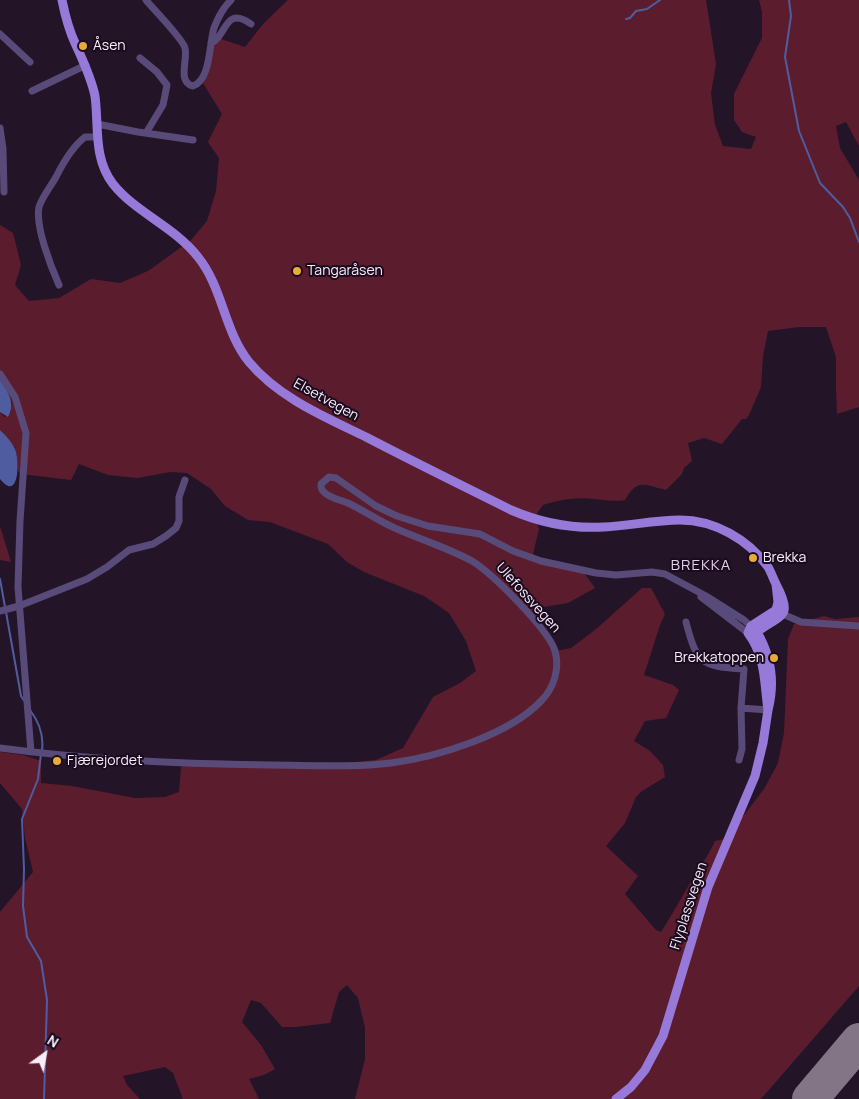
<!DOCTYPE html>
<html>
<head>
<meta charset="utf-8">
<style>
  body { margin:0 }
  #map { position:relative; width:859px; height:1099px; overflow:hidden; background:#241428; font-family:Manrope,sans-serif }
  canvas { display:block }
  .north { position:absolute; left:20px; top:1029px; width:50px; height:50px; -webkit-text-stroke:4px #1b0b1e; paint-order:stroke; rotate:32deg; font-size:14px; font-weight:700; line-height:20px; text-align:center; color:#f9edfb }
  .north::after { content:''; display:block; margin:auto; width:18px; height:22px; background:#f9edfb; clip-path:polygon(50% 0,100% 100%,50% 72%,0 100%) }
</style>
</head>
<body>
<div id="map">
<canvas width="859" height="1099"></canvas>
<div class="north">N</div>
</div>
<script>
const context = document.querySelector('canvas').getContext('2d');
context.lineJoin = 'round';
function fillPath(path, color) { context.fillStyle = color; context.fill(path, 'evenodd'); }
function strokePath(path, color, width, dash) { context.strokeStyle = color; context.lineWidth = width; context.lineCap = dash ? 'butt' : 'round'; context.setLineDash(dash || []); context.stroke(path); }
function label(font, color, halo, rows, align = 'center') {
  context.font = font + ' Manrope,sans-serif'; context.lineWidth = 4; context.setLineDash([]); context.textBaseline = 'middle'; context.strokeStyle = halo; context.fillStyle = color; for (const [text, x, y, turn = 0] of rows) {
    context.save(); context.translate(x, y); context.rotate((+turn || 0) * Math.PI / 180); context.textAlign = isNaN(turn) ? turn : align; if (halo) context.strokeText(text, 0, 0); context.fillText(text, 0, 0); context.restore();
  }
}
const green = new Path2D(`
  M288,0H706L716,64L711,93L715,125L723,146L751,149L756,137L742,132L734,120V94L762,38V12L759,0H859V146L846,122L836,126L840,148L859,180V407L837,414L836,388V357L826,327H799L768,331L763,356L761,387L749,415L746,419H742L722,444L704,438L688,443L692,461L684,468L682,474L666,490C646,486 638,477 625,500C614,502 605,500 594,499C576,497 559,500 543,505L535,516L539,529L533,554L546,563L584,573L595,588L568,603L537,608L539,624L556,651L571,648L595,630L642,588H651L665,614L660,625L644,675L673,685L679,690L666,718L645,721L634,741L650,751L663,765L665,777L642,791L636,797L625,823L606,846L638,876L625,894L656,930L661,932C672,915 682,896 693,878C700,866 709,855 715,841L725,839L744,815L764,789L778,763L784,733L788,639L794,624L824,616L835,619L859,617V986L761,1099H355L365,1059V1028L358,998L347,985L339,992L330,1023L295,1027H282L261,1003L251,1000L242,1022L261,1045L275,1069L264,1075L249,1079L259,1099H183L173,1073L165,1067L123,1076L127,1085L140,1099H0V912L33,872L25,838L22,809L0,783V752L23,755L41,761V783L72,786L135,798L165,797L179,792L181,767L189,760L345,763L376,760L403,748L433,697L460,683L476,671L466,641L449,613L424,596L364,572L347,562L328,544L270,522L248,520L225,506L211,489L187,473L170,472L138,478L108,475L79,464L71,480L21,474L18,471L17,458L15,448L0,430V412L5,417L10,413L12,402L0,380V225L13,233L21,265L15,285L29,301L59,298L91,279L120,283L148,271L191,240L207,221L216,191L219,158L208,142L222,114L203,83L208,71L213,46L221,39L245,47L264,23Z
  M0,526L11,562L0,560Z`);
const water = new Path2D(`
  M0,380C8,392 16,403 8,417L0,412Z
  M0,430C5,435 12,442 15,449C20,461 19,503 0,479Z`);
const stream = new Path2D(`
  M789,0L791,16L785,57L799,131L820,183L843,207L850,218L859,242
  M626,19L630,18L636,11L647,9L660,0
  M0,579L5,607
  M6,612L21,696L25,702
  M30,710C39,722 44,735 42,750
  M41,754L38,779L22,819L24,869L23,906L27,937L41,961L47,1000L44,1099`);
const runway = new Path2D(`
  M810,1099L859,1041`);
const minor = new Path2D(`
  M146,0C154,10 183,39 185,48C188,60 177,82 193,86C211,80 209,43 214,28C218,17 223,8 231,0
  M0,34L30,62
  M211,43C227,37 224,5 251,24
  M140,58L157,72L167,85L163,105L146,133
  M32,91L86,65
  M97,124L138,132L193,140
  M0,128L3,149L4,192
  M59,285C51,267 35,226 39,207C42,197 51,186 56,177C63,163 72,147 85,137H98
  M0,374L15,397L26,433L20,521L18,587L31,752
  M701,597L748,633H751
  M0,611L19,606L87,579L107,567L129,550L153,544L166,536L176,528L179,521V497L185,480
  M778,612L801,622L859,626
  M686,622C697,665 702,666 744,669L741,708L742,749L739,760
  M741,708L768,710
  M0,748C89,760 179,764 268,765C309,765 351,768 391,763C437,757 509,735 541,701C554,688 560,669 555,651C549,630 492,573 472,561C448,548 422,540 397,529C380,522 365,511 348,503C341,500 329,498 324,492C321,489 321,488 321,484L329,477L336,478L376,506L397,516L428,526L480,534L513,551L541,561L596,573L616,575L652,572L665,574L706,596L744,620L753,628`);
const major = new Path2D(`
  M62,0C65,15 69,30 75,43C83,61 91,77 95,96C99,126 93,158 113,184C136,213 175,227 198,257C223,288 224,331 249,362C279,398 325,417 366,437C414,462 463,486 511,510C541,523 571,529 604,527C629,526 654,520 680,520C714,520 748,539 768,567C771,572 773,578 776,584C794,618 781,614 757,632C771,656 775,683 768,710C764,682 766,657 748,633L751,626L776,610L778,602L776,584
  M616,1099L631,1087L645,1070L663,1036L708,887L755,776L763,743L768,710`);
const markers = [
  [83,46,5,"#e7ac37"],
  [297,271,5,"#e7ac37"],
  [753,558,5,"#e7ac37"],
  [774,658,5,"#e7ac37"],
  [57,761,5,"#e7ac37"]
];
const poiNames = [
  ["Åsen",93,46],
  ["Tangaråsen",307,271],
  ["Brekka",763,558],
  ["Brekkatoppen",764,658,"right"],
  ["Fjærejordet",67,761]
];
const streetNames = [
  ["Elsetvegen",326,400,29],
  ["Ulefossvegen",528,598,48],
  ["Flyplassvegen",689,906,-72]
];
const neighbourhoodNames = [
  ["BREKKA",701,566]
];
fillPath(green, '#5b1d2d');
fillPath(water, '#4f5da0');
strokePath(stream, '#4f5da0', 2);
strokePath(runway, '#847586', 36);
strokePath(minor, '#584b79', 7);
strokePath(major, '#9779da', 9);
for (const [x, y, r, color] of markers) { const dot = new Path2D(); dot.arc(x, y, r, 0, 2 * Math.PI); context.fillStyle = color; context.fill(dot); strokePath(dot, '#1b0b1e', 2); }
label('14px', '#f9edfb', '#1b0b1e', poiNames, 'left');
label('14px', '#f9edfb', '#1b0b1e', streetNames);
context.letterSpacing = '1px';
label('15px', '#e6cfeb', '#1b0b1e', neighbourhoodNames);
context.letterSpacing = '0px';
</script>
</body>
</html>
